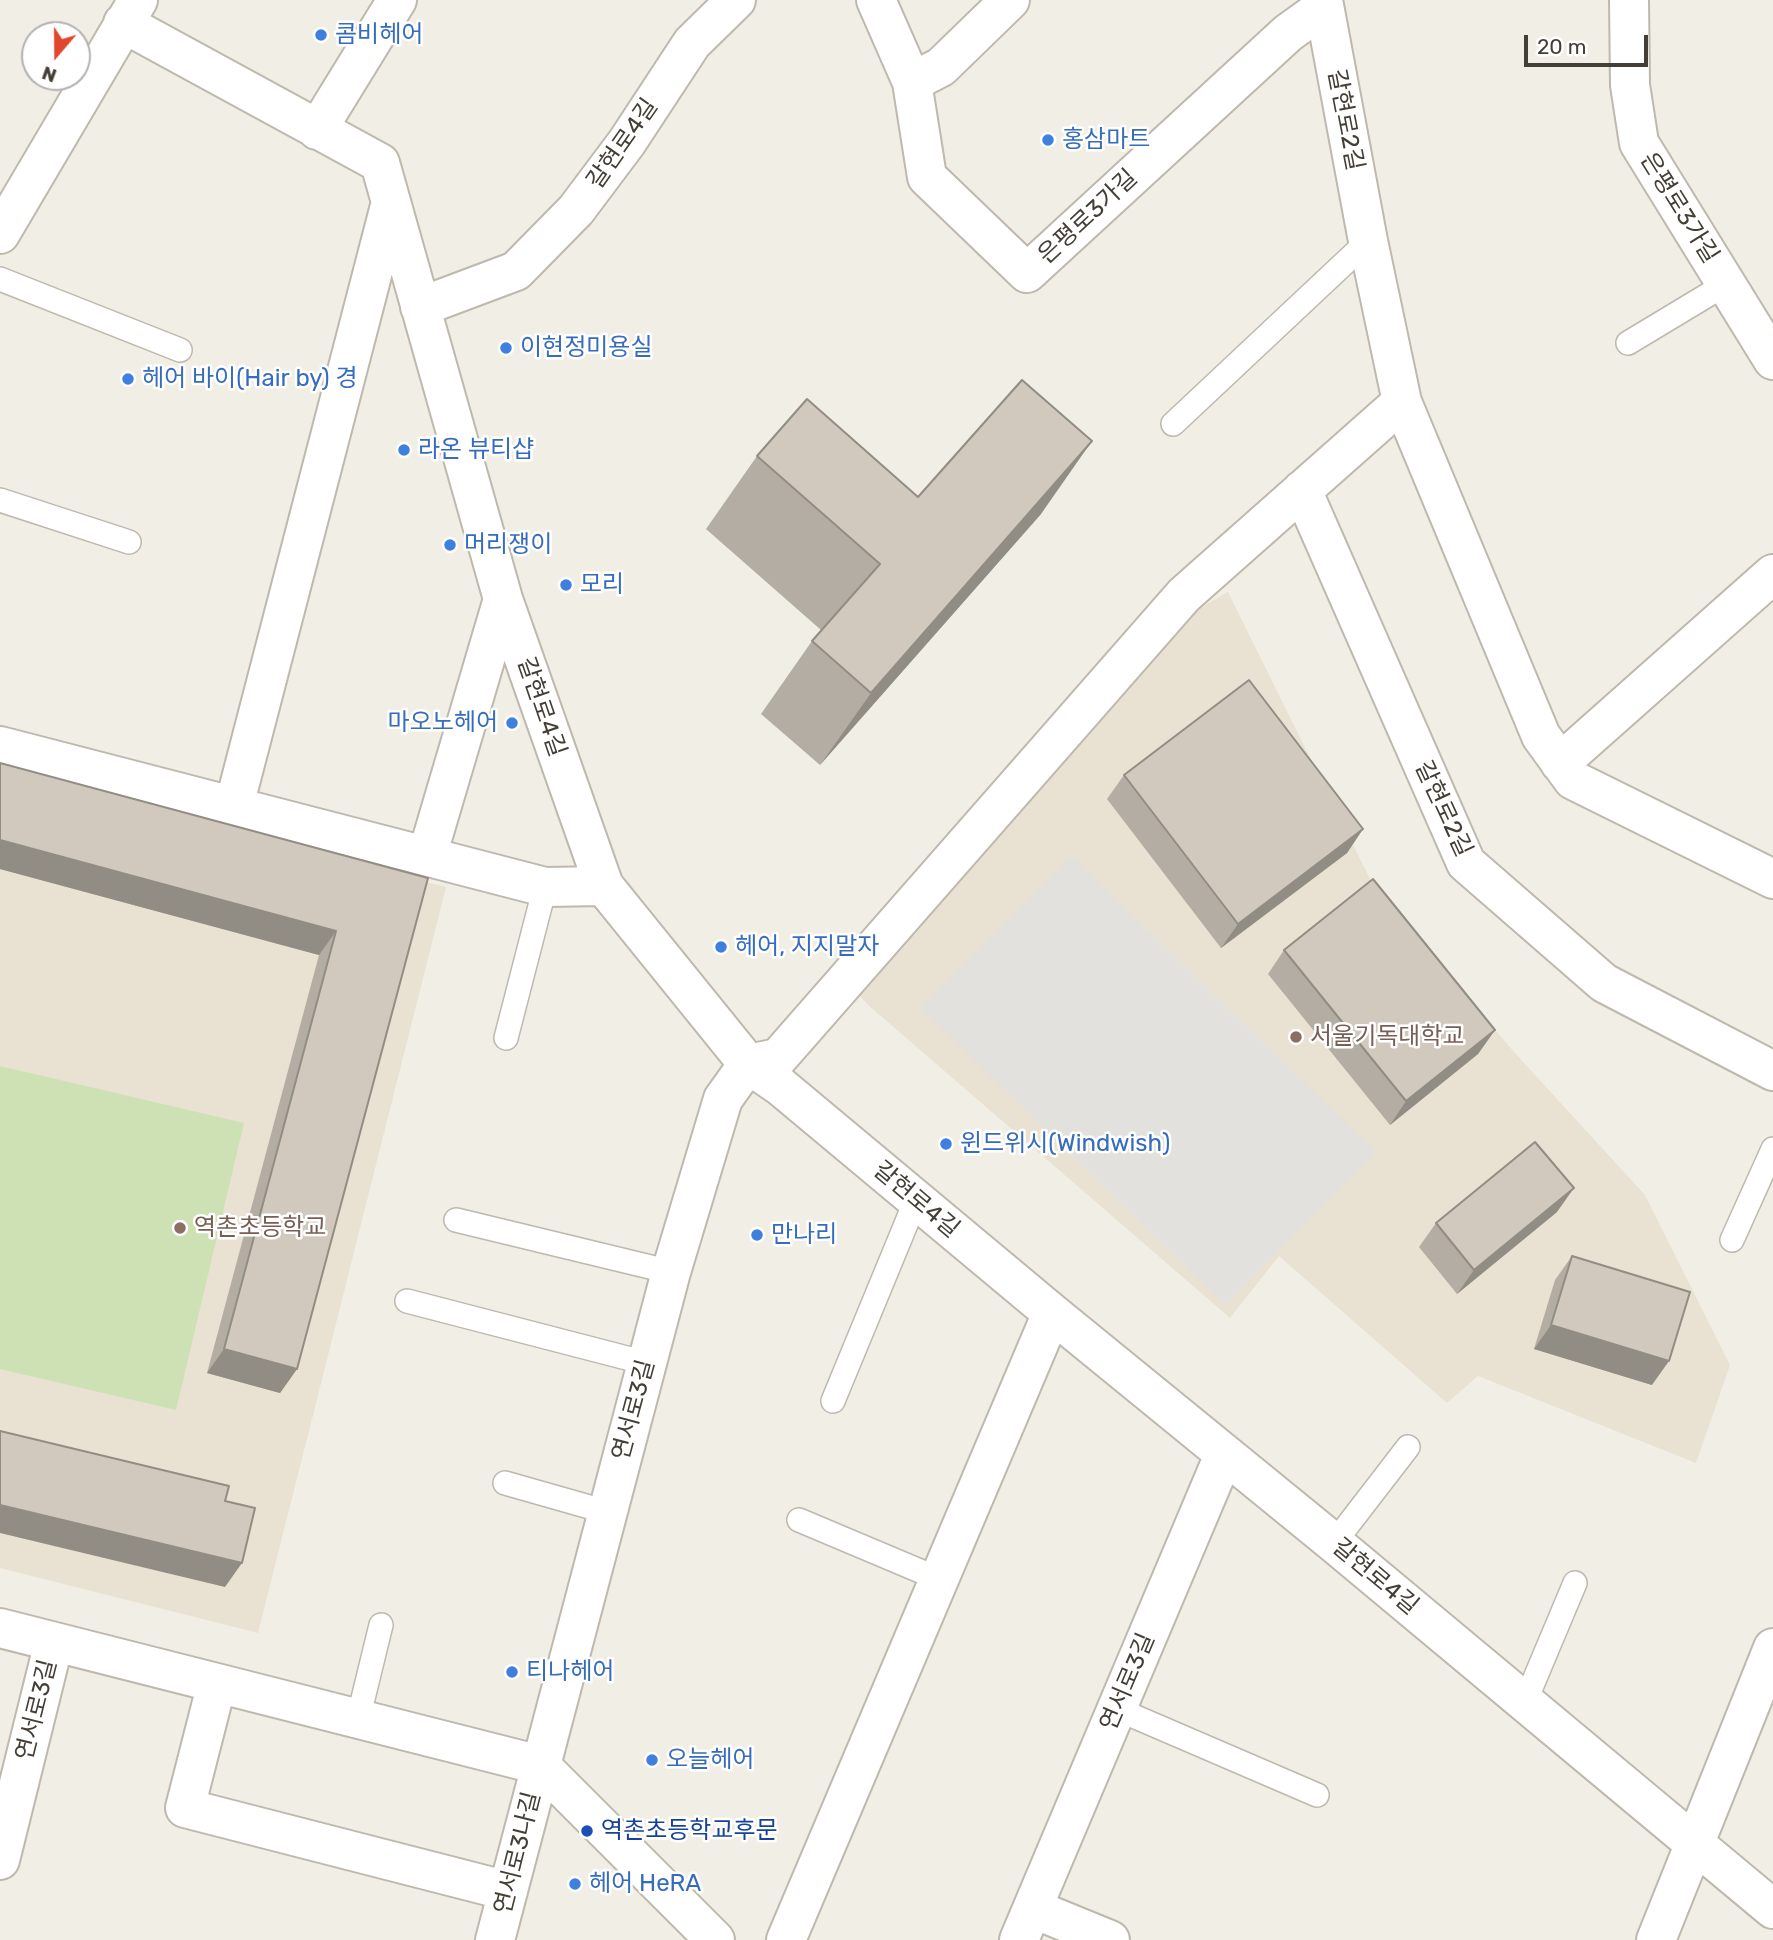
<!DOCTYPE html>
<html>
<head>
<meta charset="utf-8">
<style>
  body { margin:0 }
  #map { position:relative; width:1773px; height:1940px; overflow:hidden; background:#f1eee6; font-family:Rubik,sans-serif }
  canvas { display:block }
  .north { position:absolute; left:21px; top:21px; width:70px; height:70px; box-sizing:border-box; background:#fff; border:2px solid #b4b2af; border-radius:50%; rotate:200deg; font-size:19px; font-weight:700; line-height:28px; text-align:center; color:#433e36 }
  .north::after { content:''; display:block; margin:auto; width:24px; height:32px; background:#e1462e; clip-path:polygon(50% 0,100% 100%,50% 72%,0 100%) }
  .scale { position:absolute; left:1524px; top:35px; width:124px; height:32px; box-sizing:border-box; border:4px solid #433e36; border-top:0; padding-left:9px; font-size:21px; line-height:24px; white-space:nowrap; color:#433e36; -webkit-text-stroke:5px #fff; paint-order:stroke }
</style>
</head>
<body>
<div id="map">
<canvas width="1773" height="1940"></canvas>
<div class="north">N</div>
<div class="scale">20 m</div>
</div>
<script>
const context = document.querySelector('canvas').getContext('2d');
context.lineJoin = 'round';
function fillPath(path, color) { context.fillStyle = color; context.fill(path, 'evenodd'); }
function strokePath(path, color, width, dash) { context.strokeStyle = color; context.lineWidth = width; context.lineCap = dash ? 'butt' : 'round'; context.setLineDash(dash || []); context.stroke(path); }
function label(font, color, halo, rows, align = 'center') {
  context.font = font + ' Rubik,"Noto Sans KR",sans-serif'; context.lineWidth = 5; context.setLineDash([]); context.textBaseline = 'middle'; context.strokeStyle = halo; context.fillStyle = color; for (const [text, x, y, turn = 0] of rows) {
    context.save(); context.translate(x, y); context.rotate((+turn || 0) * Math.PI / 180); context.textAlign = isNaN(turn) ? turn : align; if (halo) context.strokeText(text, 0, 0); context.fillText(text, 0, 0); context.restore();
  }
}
const education = new Path2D(`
  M1228,592L1374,887L1514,1052L1645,1195L1730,1365L1696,1463L1478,1376L1447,1403L1279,1256L1230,1318L867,1004L857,992L1200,608Z
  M0,774L446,887L258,1633L0,1568Z`);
const green = new Path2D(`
  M0,1066L244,1123L176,1410L0,1369Z`);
const parking = new Path2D(`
  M1071,856L1375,1152L1225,1305L921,1008Z`);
const service = new Path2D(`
  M0,279L180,350
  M1628,343L1726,284
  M1173,424L1368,241
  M0,500L129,542
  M506,1038L545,887
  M456,1220L671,1272
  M1732,1240L1773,1149
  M407,1301L646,1363
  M833,1401L916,1200
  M505,1483L607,1512
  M799,1520L939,1579
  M1334,1543L1408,1447
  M1525,1702L1575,1583
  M1117,1709L1317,1795
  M358,1719L381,1625`);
const minor = new Path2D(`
  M876,0L912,82L927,177L1027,273L1288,33L1324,7
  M1323,0L1368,241L1402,402L1541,736L1573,780L1773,879
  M1629,0L1630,85L1639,143L1773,360
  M123,23L380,163L503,599L604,886L748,1064L780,1086L1052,1313L1334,1543L1773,1909
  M912,82L941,67L1010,0
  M317,130L397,0
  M0,234L138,0
  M420,307L516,271L576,210L627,142L692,43L736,0
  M1302,490L1466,863L1604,983L1773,1071
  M0,746L545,887L604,886
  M1560,763L1773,574
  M234,806L391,202
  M427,856L503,599
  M748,1064L778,1058L1184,595L1402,402
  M0,1628L540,1765L715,1940
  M217,1683L185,1808L508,1891
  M0,1860L54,1642
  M1034,1909L1110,1940
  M495,1940L671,1272L723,1099L748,1064
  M786,1940L1052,1313
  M1019,1940L1224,1455
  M1656,1940L1773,1648`);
const wall = new Path2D(`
  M757,456L918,497L1041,514L820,765L761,714L812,641L821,630L706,529Z
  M1124,775L1363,829L1347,853L1221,948L1107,799Z
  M0,869L428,878L297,1369L280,1393L207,1373L319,955Z
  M1284,950L1495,1030L1478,1054L1390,1125L1268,974Z
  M1557,1212L1457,1294L1419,1247L1436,1223Z
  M1572,1256L1652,1385L1534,1349L1555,1280Z`);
const shadedWall = new Path2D(`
  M1092,441L1041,514L820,765L871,693Z
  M1363,829L1347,853L1221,948L1238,924Z
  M0,840L336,931L319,955L0,869Z
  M1495,1030L1478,1054L1390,1125L1406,1101Z
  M1574,1188L1557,1212L1457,1294L1474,1270Z
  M1551,1325L1669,1361L1652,1385L1534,1349Z
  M224,1349L297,1369L280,1393L207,1373Z
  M0,1505L242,1563L225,1587L0,1533Z`);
const building = new Path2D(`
  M1022,380L1092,441L871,693L812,641L880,564L757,456L807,399L918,497Z
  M1249,680L1363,829L1238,924L1124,775Z
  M0,763L428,878L297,1369L224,1349L336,931L0,840Z
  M1373,879L1495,1030L1406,1101L1284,950Z
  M1535,1142L1574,1188L1474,1270L1436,1223Z
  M1572,1256L1690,1292L1669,1361L1551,1325Z
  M0,1431L229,1486L225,1501L255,1508L242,1563L0,1505Z`);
const markers = [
  [321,35,7,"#3f7fe0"],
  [1048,140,7,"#3f7fe0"],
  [506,348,7,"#3f7fe0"],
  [128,379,7,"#3f7fe0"],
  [404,450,7,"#3f7fe0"],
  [450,545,7,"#3f7fe0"],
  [566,585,7,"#3f7fe0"],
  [512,723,7,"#3f7fe0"],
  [721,947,7,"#3f7fe0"],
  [1296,1037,7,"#8d6e63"],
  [946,1144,7,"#3f7fe0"],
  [180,1228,7,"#8d6e63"],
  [757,1235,7,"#3f7fe0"],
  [512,1672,7,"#3f7fe0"],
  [652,1760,7,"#3f7fe0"],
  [587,1831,7,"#1a4fb4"],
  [575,1884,7,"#3f7fe0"]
];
const shopNames = [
  ["콤비헤어",335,35],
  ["홍삼마트",1062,140],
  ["이현정미용실",520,348],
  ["헤어 바이(Hair by) 경",142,379],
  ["라온 뷰티샵",418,450],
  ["머리쟁이",464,545],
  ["모리",580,585],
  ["마오노헤어",498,723,"right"],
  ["헤어, 지지말자",735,947],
  ["윈드위시(Windwish)",960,1144],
  ["만나리",771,1235],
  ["티나헤어",526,1672],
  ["오늘헤어",666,1760],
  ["헤어 HeRA",589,1884]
];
const streetNames = [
  ["갈현로2길",1345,120,79],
  ["갈현로4길",623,144,-55],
  ["은평로3가길",1679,208,58],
  ["은평로3가길",1088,217,-43],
  ["갈현로4길",541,707,71],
  ["갈현로2길",1443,809,65],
  ["갈현로4길",916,1200,40],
  ["연서로3길",634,1410,-75],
  ["갈현로4길",1375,1577,40],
  ["연서로3길",1128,1682,-67],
  ["연서로3길",37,1710,-76],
  ["연서로3나길",518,1853,-76]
];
const educationNames = [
  ["서울기독대학교",1310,1037],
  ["역촌초등학교",194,1228]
];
const transitNames = [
  ["역촌초등학교후문",601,1831]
];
fillPath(education, '#e9e2d2');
fillPath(green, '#cde1b4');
fillPath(parking, '#e2e1de');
strokePath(service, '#beb8ad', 26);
strokePath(minor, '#beb8ad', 42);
strokePath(service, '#fff', 23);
strokePath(minor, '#fff', 38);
fillPath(wall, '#b4ada3');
fillPath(shadedWall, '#928d84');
fillPath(building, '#d1c9bd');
strokePath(building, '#928d84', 2);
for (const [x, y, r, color] of markers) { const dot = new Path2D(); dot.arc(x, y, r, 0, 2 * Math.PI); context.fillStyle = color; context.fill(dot); strokePath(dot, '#fff', 2.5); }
label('24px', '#366cbe', '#fff', shopNames, 'left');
label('24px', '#433e36', '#fff', streetNames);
label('24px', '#785e54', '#fff', educationNames, 'left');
label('24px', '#164399', '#fff', transitNames, 'left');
</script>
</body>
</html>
